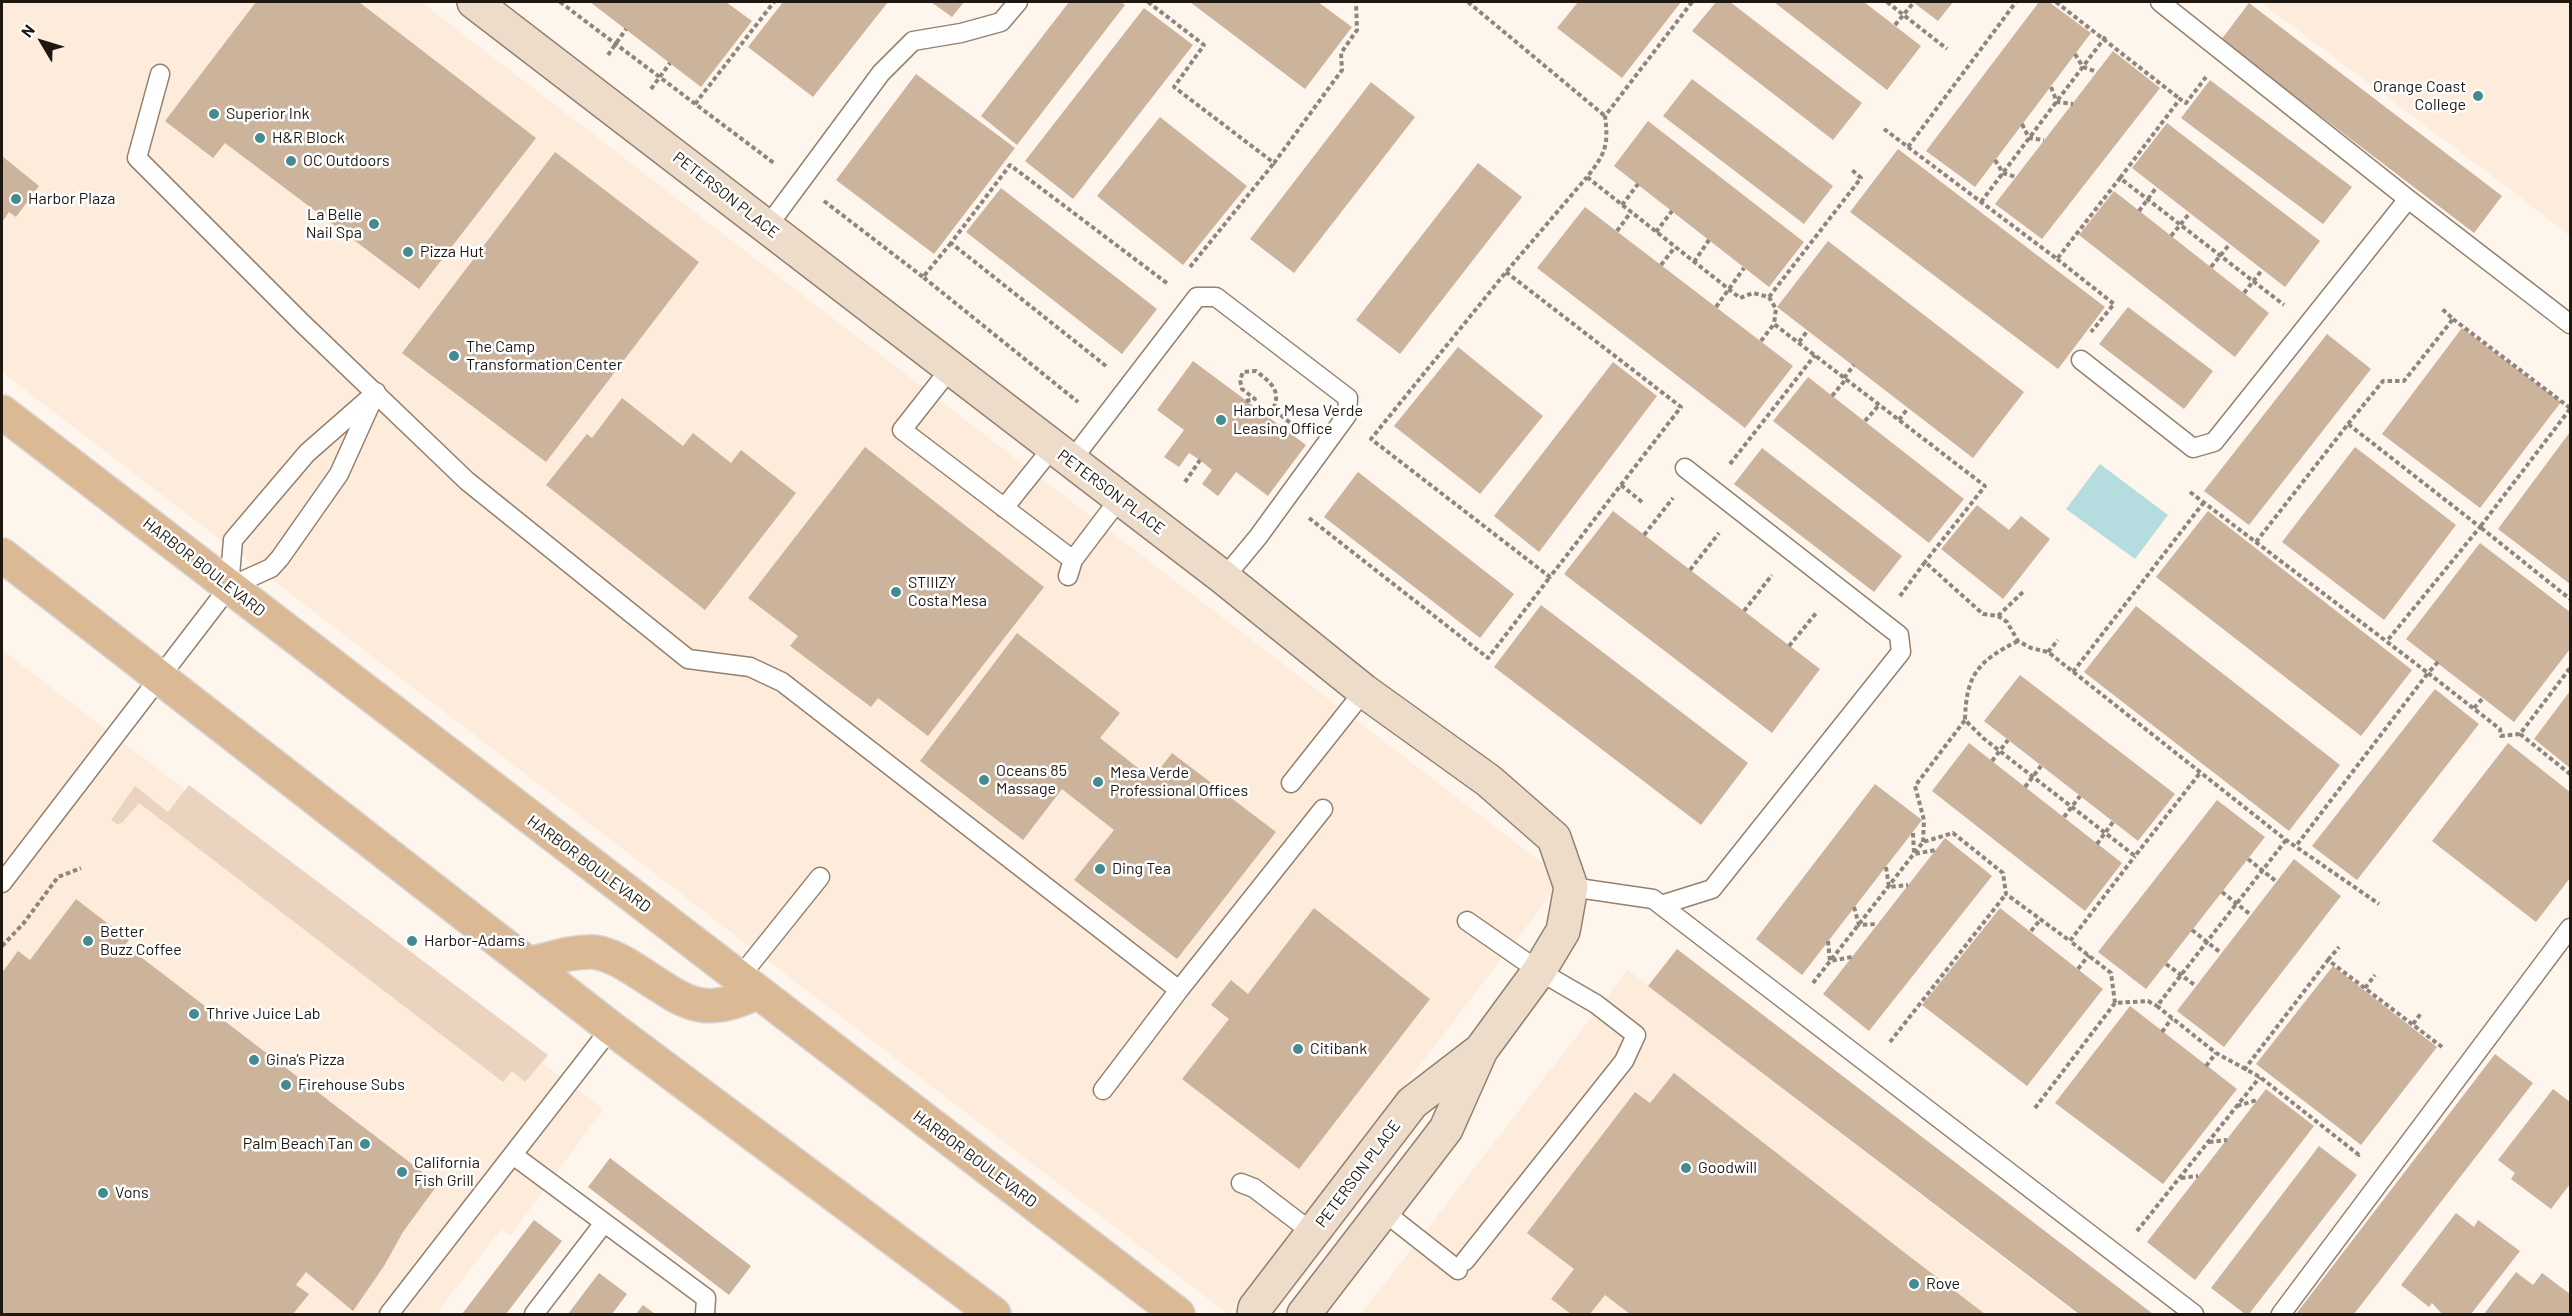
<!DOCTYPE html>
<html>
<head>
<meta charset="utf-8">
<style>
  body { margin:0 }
  #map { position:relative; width:2572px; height:1316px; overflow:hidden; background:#fef5ed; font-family:Barlow,sans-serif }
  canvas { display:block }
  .frame { position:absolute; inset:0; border:3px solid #1f1810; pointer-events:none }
  .north { position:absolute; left:12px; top:12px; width:60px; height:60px; -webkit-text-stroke:4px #fff; paint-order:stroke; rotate:308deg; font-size:16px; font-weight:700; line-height:24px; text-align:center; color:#1f1810 }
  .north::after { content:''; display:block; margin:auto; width:21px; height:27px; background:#1f1810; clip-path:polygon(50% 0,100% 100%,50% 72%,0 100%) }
</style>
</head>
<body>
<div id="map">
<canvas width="2572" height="1316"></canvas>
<div class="frame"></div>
<div class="north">N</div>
</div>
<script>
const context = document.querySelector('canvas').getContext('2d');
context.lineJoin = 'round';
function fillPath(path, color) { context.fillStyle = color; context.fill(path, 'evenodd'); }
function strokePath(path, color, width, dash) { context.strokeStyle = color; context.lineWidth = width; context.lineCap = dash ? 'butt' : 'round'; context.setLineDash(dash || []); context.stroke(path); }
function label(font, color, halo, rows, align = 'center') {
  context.font = font + ' Barlow,sans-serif'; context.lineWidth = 5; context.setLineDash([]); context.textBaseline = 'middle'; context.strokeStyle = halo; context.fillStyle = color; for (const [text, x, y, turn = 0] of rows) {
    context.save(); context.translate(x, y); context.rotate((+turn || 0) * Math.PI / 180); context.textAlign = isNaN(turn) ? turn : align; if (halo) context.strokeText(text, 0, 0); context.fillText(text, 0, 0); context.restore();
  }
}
const built = new Path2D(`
  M2,2H421L1563,879L1228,1314L2,372Z
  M2260,2H2570V236L2512,191Z
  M2,650L603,1109L510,1236L501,1229L436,1314H2Z
  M1628,970L2076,1314H1361Z`);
const green = new Path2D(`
  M189,785L548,1055L525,1082L512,1071L503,1082L139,803L122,823L117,824L111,820L135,786L168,812Z`);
const water = new Path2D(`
  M2100,464L2168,515L2135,559L2066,509Z`);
const building = new Path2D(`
  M256,2H359L536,138L419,289L225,143L213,158L165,121Z
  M590,2H726L752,21L701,87Z
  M783,2H888L813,97L748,47Z
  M931,2H964L952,17Z
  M1069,2H1121L1125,5L1017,145L981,116Z
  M1190,2H1318L1352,27L1305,89Z
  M1578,2H1681L1622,78L1557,28Z
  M1716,2H1730L1862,103L1833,140L1692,31Z
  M1774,2H1864L1921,46L1887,90Z
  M1913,2H1953L1938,21Z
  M2039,2H2049L2091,33L1975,187L1926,151Z
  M2249,3L2502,196L2474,233L2221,40Z
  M1144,8L1193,45L1073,199L1025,161Z
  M2113,51L2160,88L2042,239L1995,204Z
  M916,74L1015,148L934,254L836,180Z
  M1692,79L1833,186L1804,224L1663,116Z
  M2210,80L2352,187L2323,224L2181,118Z
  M1371,82L1415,117L1294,273L1250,239Z
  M1160,117L1247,186L1183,265L1097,196Z
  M1648,121L1804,242L1769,287L1614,166Z
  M2167,123L2320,241L2285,287L2132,168Z
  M1898,149L2105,307L2058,369L1850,212Z
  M555,152L699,262L546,462L402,353Z
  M2,156L39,186L16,217L9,212L2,222Z
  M1478,163L1522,197L1400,354L1356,320Z
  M1001,188L1157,309L1122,354L966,232Z
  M2114,191L2269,313L2235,357L2079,235Z
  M1585,207L1793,366L1745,428L1537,268Z
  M1828,241L2024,392L1973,458L1777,307Z
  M2128,307L2213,371L2184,409L2099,344Z
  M2462,328L2561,402L2480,508L2382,434Z
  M2327,334L2371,369L2249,525L2204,491Z
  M1458,347L1543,416L1480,494L1394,426Z
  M1193,361L1306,445L1268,496L1236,472L1218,496L1202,484L1212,470L1200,460L1189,453L1179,467L1164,457L1184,430L1157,410Z
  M1613,362L1657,396L1539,552L1494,516Z
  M1808,377L1964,499L1929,543L1773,421Z
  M622,398L683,446L693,433L731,463L741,450L796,493L705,610L546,485L587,434L592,438Z
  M2570,432V584L2498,529Z
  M865,447L1044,587L928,736L878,698L871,707L790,646L798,636L748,598Z
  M2355,447L2456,525L2384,620L2282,542Z
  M1762,448L1902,556L1874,592L1734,484Z
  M1358,472L1514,594L1480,638L1324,517Z
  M1977,505L2009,530L2021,516L2050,539L2003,599L1941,549Z
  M1613,511L1820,669L1772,733L1564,574Z
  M2208,511L2412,670L2361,736L2156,577Z
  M2480,543L2570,612V649L2514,722L2406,639Z
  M1541,605L1748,763L1701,825L1494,667Z
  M2136,606L2340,765L2289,831L2084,672Z
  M1017,633L1120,713L1100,738L1152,779L1172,753L1276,832L1177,959L1074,880L1114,830L1062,789L1023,840L920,761Z
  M2020,675L2175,794L2138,841L1984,721Z
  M2435,689L2479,724L2357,880L2312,846Z
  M2570,691V768L2534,739Z
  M1969,743L2122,863L2085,911L1932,791Z
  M2508,743L2570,792V878L2536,922L2432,841Z
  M1875,784L1922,820L1802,975L1756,939Z
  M2217,800L2265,837L2146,989L2098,952Z
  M1945,838L1992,876L1869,1031L1823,994Z
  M2294,859L2341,896L2224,1047L2177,1011Z
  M76,899L129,940L125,945L438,1184L403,1232L384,1266L353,1311L306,1272L296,1285L309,1294L293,1314H2V973L18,951L30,960Z
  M1314,908L1430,999L1299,1169L1182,1079L1229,1019L1211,1005L1231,980L1248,994Z
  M2000,908L2103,989L2027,1086L1922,1005Z
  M1677,949L2153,1314H2079L1648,986Z
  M2333,966L2437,1047L2361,1145L2256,1064Z
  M2130,1006L2237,1089L2163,1184L2055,1103Z
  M2495,1054L2533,1083L2354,1314H2296Z
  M1674,1073L1905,1253L1985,1314H1630L1605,1295L1590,1314H1571L1551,1299L1574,1269L1527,1233L1635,1092L1650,1103Z
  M2266,1089L2314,1126L2195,1280L2147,1242Z
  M2553,1089L2570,1102V1184L2551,1209L2511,1179L2515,1173L2498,1160Z
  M2319,1146L2357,1175L2249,1314H2245L2211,1288Z
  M610,1158L751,1266L729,1295L588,1187Z
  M2456,1213L2474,1227L2478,1220L2520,1251L2471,1314H2442L2432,1303L2429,1307L2401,1285Z
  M534,1220L562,1241L506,1314H462Z
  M2516,1272L2533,1285L2542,1273L2570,1294V1314H2484Z
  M599,1273L627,1294L612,1314H568Z
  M643,1305L655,1314H636Z`);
const path = new Path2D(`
  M560,2L775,164
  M1148,2L1204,45L1174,87L1274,163L1342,70L1341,53L1357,30L1356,2
  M1468,2L1605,116
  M1692,2L1605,116C1609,146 1605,154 1587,177L1740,298L1753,293L1769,297L1776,309L1774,324L1985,486L1925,562
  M1887,2L1947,49
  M2056,2L2180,99
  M1895,25L1914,2
  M2075,54L2083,67L2097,72
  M608,55L626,29
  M2051,87L2057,102L2073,104
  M651,89L670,63
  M695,104L774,2
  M2022,124L2029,138L2044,140
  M1884,129L2057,259L2120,178L2284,305
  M1908,147L2016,2
  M1995,160L2003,173L2016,177
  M2120,178L2180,99L2186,103L2206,77
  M824,201L923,277
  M1981,202L2106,36
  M1622,205L1638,184
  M2139,211L2156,188
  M1617,231L1631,212
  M1656,232L1672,211
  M2171,236L2189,214
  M951,243L923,277L1078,402
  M2057,259L2114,304L2091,332
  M1694,262L1709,240
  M1661,265L1675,247
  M1190,267L1274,163
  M2211,267L2229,245
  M1506,272L1681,407L1550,577L1371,439L1506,272L1587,177
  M2244,293L2262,270
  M1769,297L1861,178L1852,170
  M1716,307L1744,268
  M2453,319L2570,408
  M1761,341L1774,324
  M1799,342L1808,330
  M1106,366L951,243L1010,165L1168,284
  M1844,378L1854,365
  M1832,396L1846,379
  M1246,401L1255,399L1242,389L1240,380L1243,372L1256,371C1270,382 1282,390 1273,409L1298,429
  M2570,409L2480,527L2570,599
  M1899,420L1908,408
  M1865,421L1879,405
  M2348,424L2383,381H2404L2453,319L2441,308
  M1730,464L1815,355
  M1185,482L1200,460
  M1621,485L1642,502
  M2190,492L2428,673L2296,846
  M1309,518L1488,658L1550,577
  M1644,535L1673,498
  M2256,542L2348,424L2480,527L2387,641
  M1690,570L1719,533
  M1900,596L1925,562L1983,614L1998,616L2007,622L2018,641L2031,648L2048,652L2286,840L2379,904
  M1744,611L1772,575
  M1998,616L2025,590
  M2018,641C1978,661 1966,675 1965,720L1983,738L2135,856L2200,773
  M1789,646L1817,612
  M2048,652L2058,640
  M2438,662L2428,673L2500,729L2501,736L2520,734L2570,668
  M2073,672L2204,502
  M2474,708L2483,698
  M2520,734L2570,774
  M1992,761L2008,740
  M2025,787L2041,766
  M2064,817L2080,796
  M1913,833L1914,854L1936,850
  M2286,840L2157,1006L2216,1053L2260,1077L2359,1155L2361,1153
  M1923,842L1924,820L1915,786L1965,720
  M2097,844L2113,822
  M2248,859L2277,882
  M1886,867L1889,887L1908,885
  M2222,892L2251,915
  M1854,907L1859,925L1877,924
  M2192,930L2221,953
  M2031,931L2041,919
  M1828,941L1830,961L1852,957
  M2,946L23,924L58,877L81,868
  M2328,960L2339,947
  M2166,964L2196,986
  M2078,969L2089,955
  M1813,983L1923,842L1953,833L2003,873L2006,894L2070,941
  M2365,988L2375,975
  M2115,1003L2111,973L2070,941L2135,856
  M2413,1024L2422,1012
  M2162,1032L2172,1018
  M1890,1042L2006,894
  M2206,1066L2216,1053
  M2244,1070L2328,960L2442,1047
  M2237,1106L2257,1100
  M2035,1108L2115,1003L2148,1001L2157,1006
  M2209,1142L2227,1140
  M2181,1178L2198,1176
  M2137,1231L2260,1077`);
const lane = new Path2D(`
  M2160,2L2408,199L2570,324
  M160,74L137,158L301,322L467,481L688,659L750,667L782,682L1179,990
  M767,227L881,73L913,41L961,33L1001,22L1018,2
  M2081,360L2193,448L2214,442L2408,199
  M950,369L902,430L1073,560
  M1071,461L1197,297H1216L1348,398L1347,415L1258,537L1224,578
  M1004,508L1052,448
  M1068,576L1073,560L1120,498
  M229,587L233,540L307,453L372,396
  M1291,783L1364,691
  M2,883L229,587L271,568L280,558L339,474L376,392
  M1571,887L1653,899L2194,1314
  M1661,905L1712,889L1901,652L1899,635L1685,468
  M739,978L820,877
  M1103,1090L1179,990L1323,809
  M513,1155L706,1298L705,1314
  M1241,1183L1254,1188L1313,1233
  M1383,1211L1458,1270
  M1465,1261L1624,1061L1636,1035L1596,1004L1539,971L1467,921
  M389,1314L611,1028
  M534,1314L604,1223
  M2281,1314L2570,928`);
const secondary = new Path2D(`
  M474,2L1224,578L1364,691L1489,781L1554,838L1571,887L1563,931L1539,971L1481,1050L1446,1129L1304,1314
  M1254,1314L1255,1308L1412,1103L1477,1053`);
const primary = new Path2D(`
  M2,412L1178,1314
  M2,555L611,1028L994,1314
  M529,964C550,959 572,951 593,952C605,953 621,961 632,968C681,998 698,1022 758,992`);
const markers = [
  [2478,96,6,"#438b90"],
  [214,114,6,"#438b90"],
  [260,138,6,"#438b90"],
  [291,161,6,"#438b90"],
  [16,199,6,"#438b90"],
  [374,224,6,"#438b90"],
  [408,252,6,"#438b90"],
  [454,356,6,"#438b90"],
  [1221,420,6,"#438b90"],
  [896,592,6,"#438b90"],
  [984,780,6,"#438b90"],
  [1098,782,6,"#438b90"],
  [1100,869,6,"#438b90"],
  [88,941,6,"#438b90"],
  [412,941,6,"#438b90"],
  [194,1014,6,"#438b90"],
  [1298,1049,6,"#438b90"],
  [254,1060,6,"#438b90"],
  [286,1085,6,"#438b90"],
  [365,1144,6,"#438b90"],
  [1686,1168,6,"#438b90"],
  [402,1172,6,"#438b90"],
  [103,1193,6,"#438b90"],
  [1914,1284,6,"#438b90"]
];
const poiNames = [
  ["Orange Coast",2466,87,"right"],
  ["College",2466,105,"right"],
  ["Superior Ink",226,114],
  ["H&R Block",272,138],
  ["OC Outdoors",303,161],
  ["Harbor Plaza",28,199],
  ["La Belle",362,215,"right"],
  ["Nail Spa",362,233,"right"],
  ["Pizza Hut",420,252],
  ["The Camp",466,347],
  ["Transformation Center",466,365],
  ["Harbor Mesa Verde",1233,411],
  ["Leasing Office",1233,429],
  ["STIIIZY",908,583],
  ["Costa Mesa",908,601],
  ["Oceans 85",996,771],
  ["Massage",996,789],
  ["Mesa Verde",1110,773],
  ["Professional Offices",1110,791],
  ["Ding Tea",1112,869],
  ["Better",100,932],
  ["Buzz Coffee",100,950],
  ["Harbor-Adams",424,941],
  ["Thrive Juice Lab",206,1014],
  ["Citibank",1310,1049],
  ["Gina’s Pizza",266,1060],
  ["Firehouse Subs",298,1085],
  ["Palm Beach Tan",353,1144,"right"],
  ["California",414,1163],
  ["Fish Grill",414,1181],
  ["Goodwill",1698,1168],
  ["Vons",115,1193],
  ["Rove",1926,1284]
];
const streetNames = [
  ["PETERSON PLACE",726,195,38],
  ["PETERSON PLACE",1111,492,37],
  ["HARBOR BOULEVARD",204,567,38],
  ["HARBOR BOULEVARD",589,864,37],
  ["HARBOR BOULEVARD",975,1159,37],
  ["PETERSON PLACE",1358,1174,-53]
];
fillPath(built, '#fdecdc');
fillPath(green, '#ead4c0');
fillPath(water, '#b5dde0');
fillPath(building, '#cbb39c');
strokePath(lane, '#94806d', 21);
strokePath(secondary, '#94806d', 36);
strokePath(primary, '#d7d5d4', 36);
strokePath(path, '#8e867e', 4, [4.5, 3]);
strokePath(lane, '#fff', 18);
strokePath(secondary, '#eddcca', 33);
strokePath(primary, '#dbb995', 33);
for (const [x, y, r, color] of markers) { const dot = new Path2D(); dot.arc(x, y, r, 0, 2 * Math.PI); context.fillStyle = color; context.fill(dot); strokePath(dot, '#fff', 2); }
label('16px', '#1f1810', '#fff', poiNames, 'left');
label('16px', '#1f1810', '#fff', streetNames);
</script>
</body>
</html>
